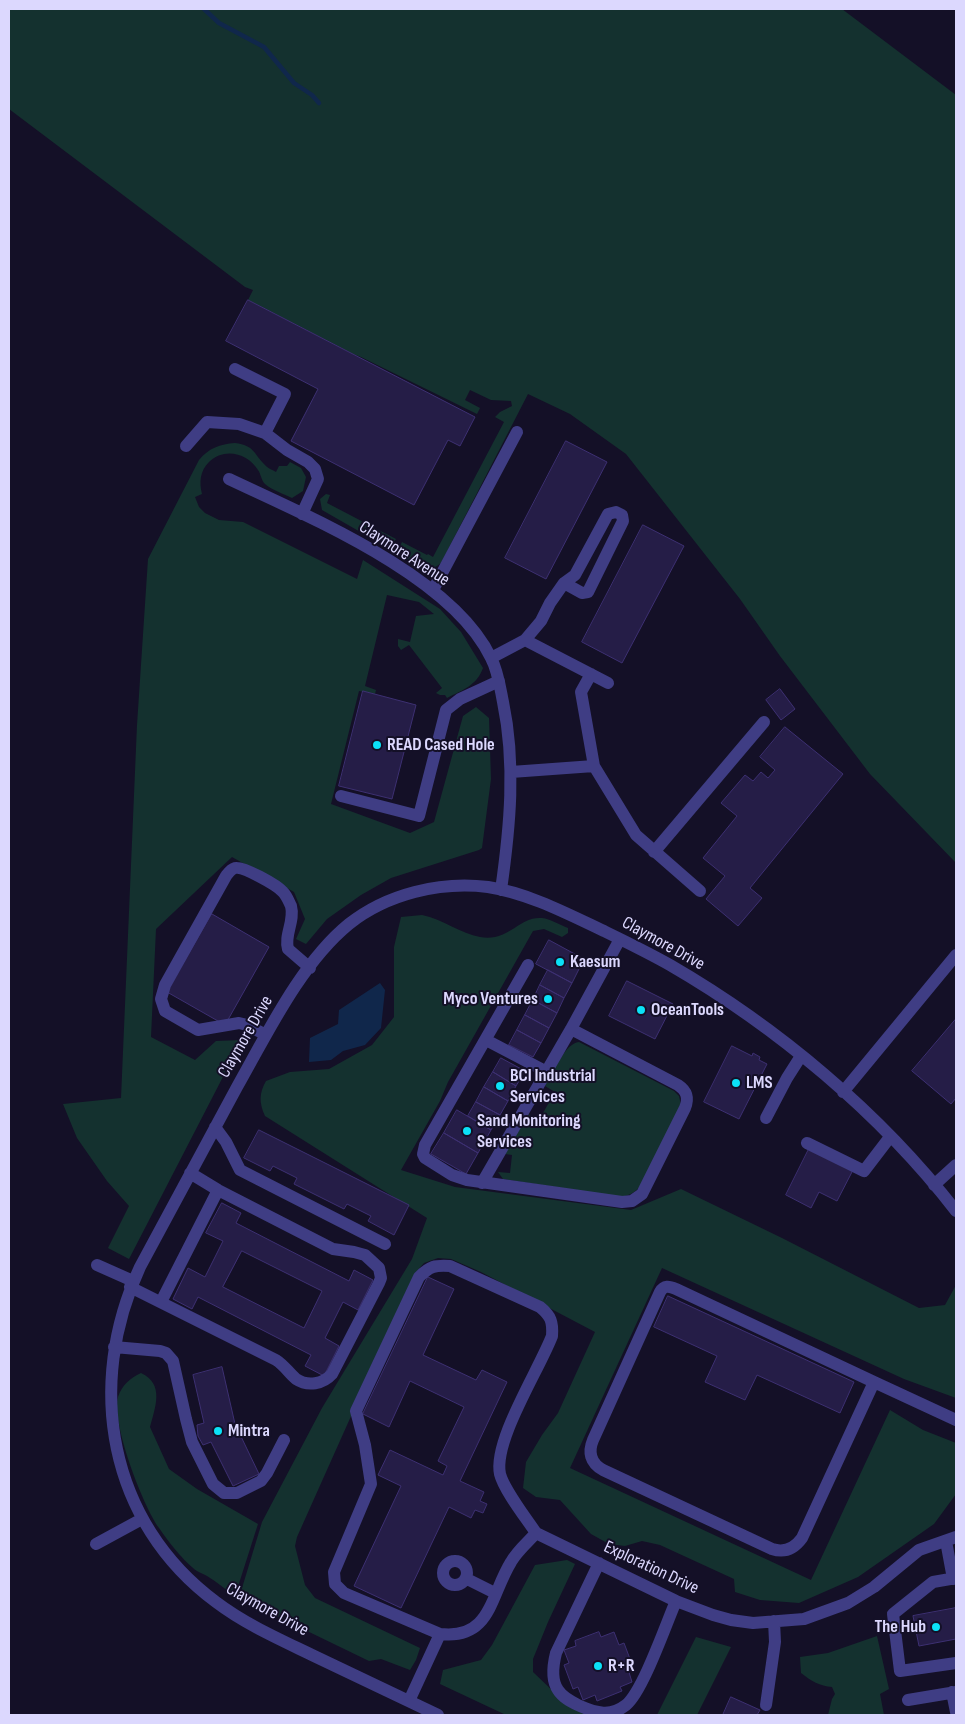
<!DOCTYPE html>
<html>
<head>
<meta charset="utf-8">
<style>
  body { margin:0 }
  #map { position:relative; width:965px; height:1724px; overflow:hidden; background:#141027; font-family:"Sofia Sans Condensed",sans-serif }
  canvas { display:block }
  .frame { position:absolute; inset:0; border:10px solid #dcd8fe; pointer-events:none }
</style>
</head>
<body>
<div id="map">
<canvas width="965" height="1724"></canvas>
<div class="frame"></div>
</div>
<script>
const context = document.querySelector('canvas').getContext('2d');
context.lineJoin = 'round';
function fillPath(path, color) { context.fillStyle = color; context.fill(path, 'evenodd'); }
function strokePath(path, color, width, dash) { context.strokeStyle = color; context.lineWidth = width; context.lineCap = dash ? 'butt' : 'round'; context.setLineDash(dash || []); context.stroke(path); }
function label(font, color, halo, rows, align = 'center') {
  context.font = font + ' "Sofia Sans Condensed",sans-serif'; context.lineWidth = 4; context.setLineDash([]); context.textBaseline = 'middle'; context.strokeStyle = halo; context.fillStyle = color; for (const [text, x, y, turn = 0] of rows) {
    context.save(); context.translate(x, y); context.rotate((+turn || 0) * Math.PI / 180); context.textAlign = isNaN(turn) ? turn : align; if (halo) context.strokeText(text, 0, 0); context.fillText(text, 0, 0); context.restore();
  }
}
const green = new Path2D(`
  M9,9H842L956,95V863L870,774L780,656L740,599L626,454L570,414L528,394L441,563C426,577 411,562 397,553L402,542L427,555L428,554L433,557L504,422L495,417L500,412L512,406L511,401L491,400L470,390L465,400L480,408L477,414L361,357L353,354L248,300L253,290L245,287L9,109Z
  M235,443C255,446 253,453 265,465C267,468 273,470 276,472L279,466H287L290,462L301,468L306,477L303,491L292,498C284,494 272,490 265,484C261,480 261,474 258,470C248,453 224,447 209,462C200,471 199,482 202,494L195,497L199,507L205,513L219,520L243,522L357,579L363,560L440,609L461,632L483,668C477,685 463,690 447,698L445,695H440L436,693L442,688L409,645L401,650L398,646V639L410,642L416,616L434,614L419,602L387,595L365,686L376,690L375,694L359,691L331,804L410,833L434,822L463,716L476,707L489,718L491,779L482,848L479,850L391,878L361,895L327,919L306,944L296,939L305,919L294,892L232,857L156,929L151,1037L195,1060L216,1041L242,1040L129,1259L108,1248L129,1206L107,1181L77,1138L63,1104L121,1098L137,725L148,559L199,460C209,448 220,444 235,443Z
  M326,494L330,495L327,503L396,539L390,549L322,510L320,499Z
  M422,915C443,919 461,934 480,937C509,942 519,916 542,918C550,919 560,925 568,928V933L562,937L544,929L533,931L448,1082L440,1101L401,1170L455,1187L631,1210L681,1189L782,1238L919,1308L945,1305L956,1285V1398L904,1379L662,1268L570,1468L811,1580L890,1410L923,1430L956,1443V1494L934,1524L858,1577L799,1603L760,1600L735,1592L734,1579L660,1545L642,1541L625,1546L609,1544L591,1534L560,1500L536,1497L523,1488L526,1462L542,1435L558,1413L595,1332L481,1272L451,1259L438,1258L424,1263L415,1273L297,1537L295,1546L305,1585L315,1598L420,1648L416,1660L410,1670L381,1659L369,1661L239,1598L262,1522L322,1408L412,1259L427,1218L265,1116C259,1103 259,1093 266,1081L290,1072L329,1069L372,1045L394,1017V947L401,917Z
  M579,1042L674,1091L679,1096L681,1105L641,1185C635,1193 630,1195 620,1197L503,1179L498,1172L510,1173L512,1155L505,1154L528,1114L539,1120L555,1092L545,1086C552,1074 565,1043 579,1042Z
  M141,1373C165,1384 155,1408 150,1427L169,1469L197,1489L258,1524L235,1596C226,1590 217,1582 207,1576C204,1574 200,1573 197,1571C184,1562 168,1541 159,1528C143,1506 111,1423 118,1397C122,1385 130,1378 141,1373Z
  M567,1560L575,1564L548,1622L533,1659V1672L557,1695L591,1715H506L440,1684L443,1670L481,1660L492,1645L535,1565Z
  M877,1636L889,1689L880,1694L884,1715H828L832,1699L835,1694L832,1687C820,1686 811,1681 801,1673L800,1657L828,1653Z
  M696,1637L731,1647L697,1715H657Z`);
const water = new Path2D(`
  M380,983L385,990L381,1028L365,1045L343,1051L331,1060L309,1062L310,1038L338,1024L339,1010Z`);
const stream = new Path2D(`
  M204,9L219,23L264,47L294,83L312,95L319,103`);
const building = new Path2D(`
  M248,300L475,417L460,446L448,440L414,505L291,441L318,389L226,341Z
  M566,441L607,462L546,579L505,558Z
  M643,525L684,546L622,663L582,642Z
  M780,689L795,709L781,720L766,700Z
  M363,691L416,705L392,799L339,786Z
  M785,727L843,774L750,888L762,898L738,926L706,899L725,876L703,858L737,816L721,803L745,775L753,781L761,772L768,778L775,770L760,757Z
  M212,914L269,947L225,1025L167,992Z
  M549,940L584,959L572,983L536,964Z
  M548,970L572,983L564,998L540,985Z
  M627,981L673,1004L655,1039L609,1016Z
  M540,985L564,998L557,1013L533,1000Z
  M533,1000L557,1013L549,1028L525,1015Z
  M525,1015L549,1028L541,1043L517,1030Z
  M956,1019V1098L951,1104L912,1071Z
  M517,1030L541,1043L533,1057L509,1045Z
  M732,1046L752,1056L753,1053L760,1057L759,1060L767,1064L739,1119L704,1102Z
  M501,1058L525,1071L516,1086L493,1072Z
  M493,1072L516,1086L508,1101L484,1087Z
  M484,1087L508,1101L500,1115L476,1102Z
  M476,1102L500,1115L491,1130L468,1116Z
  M457,1110L491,1130L478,1153L444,1133Z
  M259,1130L409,1205L394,1235L368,1221L371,1216L347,1204L344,1209L294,1184L297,1178L273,1166L270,1171L244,1158Z
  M444,1133L478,1153L466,1174L431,1154Z
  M809,1149L853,1170L837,1201L819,1192L811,1208L786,1195Z
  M222,1203L241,1213L236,1223L349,1281L354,1270L373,1280L358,1310L343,1302L325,1338L339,1346L324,1376L305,1366L311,1355L198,1297L192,1309L173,1299L188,1268L205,1277L223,1241L206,1233ZM242,1251L322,1291L304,1328L223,1287Z
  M428,1277L454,1289L423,1355L476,1380L482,1370L507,1382L460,1481L484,1492L480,1501L487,1504L483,1513L475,1510L471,1518L449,1507L401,1608L354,1586L401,1486L378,1475L390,1450L443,1475L447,1466L438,1461L464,1407L410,1381L389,1427L363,1414Z
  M668,1296L854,1382L840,1413L757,1375L745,1400L705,1382L717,1356L654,1327Z
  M222,1367L235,1424L259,1474L233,1486L211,1442L203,1445L198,1436L197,1425L204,1423L193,1375Z
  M956,1608V1639L919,1646L913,1616Z
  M599,1632L601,1637L614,1632L619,1645L624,1643L633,1667L628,1669L632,1682L620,1687L622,1691L597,1701L595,1695L583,1700L578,1687L573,1689L564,1665L569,1663L564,1650L576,1646L575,1641Z
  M731,1697L760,1710L757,1715H723Z`);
const minor = new Path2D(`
  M235,369L285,394L265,433
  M186,446L207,422L239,424L265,433L287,450L308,462L315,469L318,479L302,514
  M229,479C309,517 452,576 491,658C498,671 500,687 503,702C516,764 510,827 501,890
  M433,590L517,432
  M525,640L608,683
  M491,658L525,640L541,621L550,603L564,583L575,575L608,514L616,512L622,515L623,521L588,592L582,593L564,583
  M591,674L581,692L594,766L636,835L700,891
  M511,772L594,766
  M341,796L419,816L446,710L460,699L499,681
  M654,852L764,722
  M528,965L425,1145L423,1154L425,1158L452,1175L467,1180L622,1202L632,1201L642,1194L685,1108C689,1098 687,1091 678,1085L571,1029
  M266,1035L247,1025L239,1023L198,1030L165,1011L161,999L165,985L226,876C229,872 231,869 235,868C243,866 277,885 283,892C287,896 289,902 291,906C295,921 284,935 288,949L310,968
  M486,1040L547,1072
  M843,1092L956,955
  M766,1118L787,1078L801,1056
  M215,1127L226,1142L240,1170L385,1244
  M807,1143L864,1171L890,1137
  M482,1183L571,1029L620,939
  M934,1185L956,1165
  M97,1265L133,1281
  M130,1287L276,1360C284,1365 289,1373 296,1379C308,1387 323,1384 332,1374L379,1283L381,1278L379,1268L365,1255L354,1252L333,1249L218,1190L190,1173
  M161,1302L218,1190
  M114,1347L160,1351L166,1353L173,1361L186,1419L192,1442L213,1484L224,1493H237L261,1481L267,1473L284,1440
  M874,1382L676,1289C669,1286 664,1285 660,1292L593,1440C588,1452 590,1463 603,1470L772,1549C784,1553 794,1549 802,1538L874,1382L956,1420
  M946,1541L953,1579
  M96,1544L142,1519
  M443 1573a12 12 0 1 1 24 0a12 12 0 1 1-24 0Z
  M599,1563L556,1653C553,1665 551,1680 558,1690C563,1698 572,1702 580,1706C596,1713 611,1717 626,1705C643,1691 666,1624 676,1601
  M956,1578L933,1582L893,1614L900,1671L956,1663
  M467,1579L495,1593
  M440,1634L344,1593L335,1584L334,1572L371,1484L365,1445L356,1411L419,1277C430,1266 435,1265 450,1266L540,1307C551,1316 553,1322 552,1336C539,1370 493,1441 500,1474C504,1490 526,1518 536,1533
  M952,1692L956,1712
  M908,1700L956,1692
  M409,1701L440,1634C491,1640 490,1596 511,1562C517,1551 528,1542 536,1533L676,1601L713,1615L731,1620L753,1623L804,1619L848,1603L874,1587L919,1550L956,1537
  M766,1705L775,1642L774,1621
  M438,1715C396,1695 354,1675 312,1655C279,1639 245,1624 216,1602C108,1522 85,1385 140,1267C172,1207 205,1147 237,1087C267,1034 301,963 349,924C387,894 440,881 488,887C528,893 568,914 604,931C626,942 649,953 670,965C777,1027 880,1113 956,1211`);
const markers = [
  [377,745,5,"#0be1f7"],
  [560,962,5,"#0be1f7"],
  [548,999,5,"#0be1f7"],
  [641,1010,5,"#0be1f7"],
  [736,1083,5,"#0be1f7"],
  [500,1086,5,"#0be1f7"],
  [467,1131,5,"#0be1f7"],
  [218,1431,5,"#0be1f7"],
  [936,1627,5,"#0be1f7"],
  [598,1666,5,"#0be1f7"]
];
const streetNames = [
  ["Claymore Avenue",404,554,33],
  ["Claymore Drive",663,944,29],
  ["Claymore Drive",246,1037,-60],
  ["Exploration Drive",651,1568,25],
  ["Claymore Drive",267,1610,29]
];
const poiNames = [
  ["READ Cased Hole",387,745],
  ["Kaesum",570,962],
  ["Myco Ventures",538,999,"right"],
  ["OceanTools",651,1010],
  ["BCI Industrial",510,1076],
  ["Services",510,1097],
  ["LMS",746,1083],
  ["Sand Monitoring",477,1121],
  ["Services",477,1142],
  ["Mintra",228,1431],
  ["The Hub",926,1627,"right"],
  ["R+R",608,1666]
];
fillPath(green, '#14312f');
fillPath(water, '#10274b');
strokePath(stream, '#10274b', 4.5);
fillPath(building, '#251d47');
strokePath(building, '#3d3072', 1);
strokePath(minor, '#3f3d84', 12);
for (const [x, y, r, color] of markers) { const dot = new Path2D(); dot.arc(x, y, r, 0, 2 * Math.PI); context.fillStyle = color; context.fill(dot); strokePath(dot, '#141027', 2); }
label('18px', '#dcd8fe', '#141027', streetNames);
label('bold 18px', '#dcd8fe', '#141027', poiNames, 'left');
</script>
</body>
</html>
